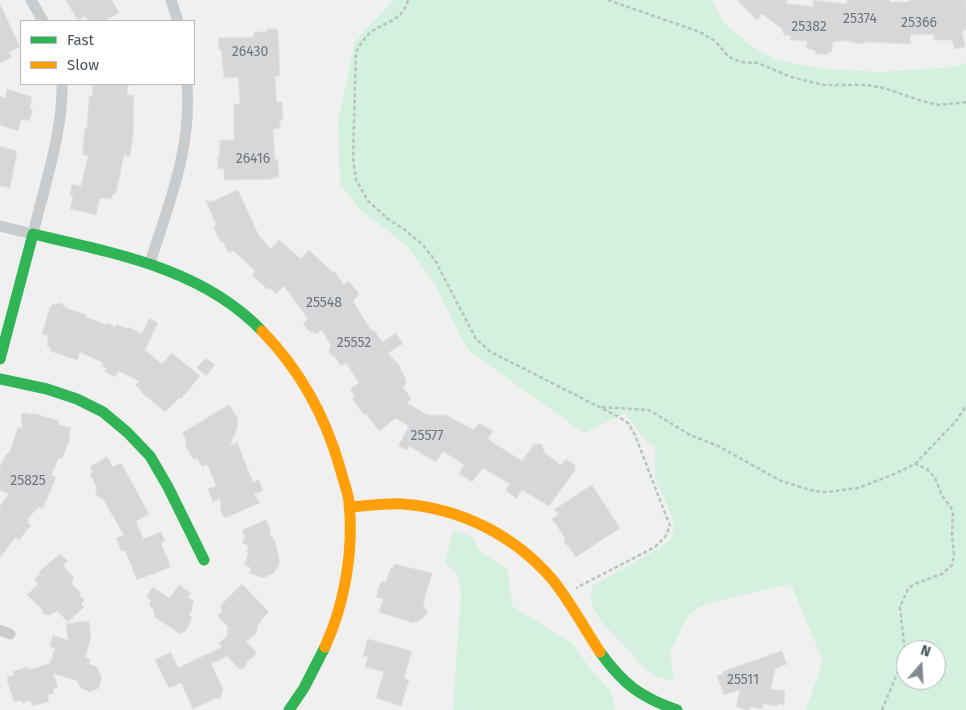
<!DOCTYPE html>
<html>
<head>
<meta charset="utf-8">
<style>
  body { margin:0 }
  #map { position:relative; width:966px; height:710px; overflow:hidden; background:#f1f0f0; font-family:"Fira Sans",sans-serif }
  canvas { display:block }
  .legend { position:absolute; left:20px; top:20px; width:175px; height:65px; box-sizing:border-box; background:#fff; border:1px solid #b5babf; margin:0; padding:6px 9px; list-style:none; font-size:15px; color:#46535e }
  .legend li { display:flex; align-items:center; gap:10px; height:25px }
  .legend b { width:25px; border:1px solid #b5babf }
  .north { position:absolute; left:896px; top:640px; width:50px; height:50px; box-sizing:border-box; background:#fff; border:1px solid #b5babf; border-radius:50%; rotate:19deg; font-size:14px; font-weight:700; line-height:20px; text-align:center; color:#46535e }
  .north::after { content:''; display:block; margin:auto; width:18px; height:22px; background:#828a91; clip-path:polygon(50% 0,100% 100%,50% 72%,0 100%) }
</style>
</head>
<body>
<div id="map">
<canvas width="966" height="710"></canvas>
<ul class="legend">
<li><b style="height:6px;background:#30b455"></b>Fast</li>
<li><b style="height:6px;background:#ff9f0a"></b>Slow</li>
</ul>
<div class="north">N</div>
</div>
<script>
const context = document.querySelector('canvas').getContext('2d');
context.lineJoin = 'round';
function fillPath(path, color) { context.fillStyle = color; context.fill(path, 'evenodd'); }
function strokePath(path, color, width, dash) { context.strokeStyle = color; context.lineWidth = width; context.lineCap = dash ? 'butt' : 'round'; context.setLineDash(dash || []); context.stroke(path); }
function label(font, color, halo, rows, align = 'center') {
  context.font = font + ' "Fira Sans",sans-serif'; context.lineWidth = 4.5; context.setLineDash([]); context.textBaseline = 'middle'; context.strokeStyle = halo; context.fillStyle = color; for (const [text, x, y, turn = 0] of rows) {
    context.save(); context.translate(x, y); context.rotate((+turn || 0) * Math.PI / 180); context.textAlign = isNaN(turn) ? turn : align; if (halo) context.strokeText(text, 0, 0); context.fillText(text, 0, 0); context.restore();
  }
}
const green = new Path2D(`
  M393,0H712L724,23L751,46L776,60L825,69L880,72L953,67L966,63V710H806L823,661L791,584L717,601L697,608L687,617L670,652L674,681C665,679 656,677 648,671C639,663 630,652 622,643C607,627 586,611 592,586L660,548L671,538L674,528L672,516L655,478V447L644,439L632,422L626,417L627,412L584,433L468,350L435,284L406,245L359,209L340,183L338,121L355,42ZM906,650H936V680H906Z
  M453,530L473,537L480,552L507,568L513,607L572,643L591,670L611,691L615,710H453L461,591L457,573L445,563Z`);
const building = new Path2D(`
  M66,0H112L119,13L104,21H88L85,16L78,20Z
  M737,0H788L786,3L813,7L814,0L847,4V0H890V2H909V0H966V30L962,31L965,47L955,49L952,40H934V34L910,35L911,44L867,42L858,44L849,41H837L836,42H833L832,51L826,55L817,54L814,50L806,48L807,41L790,40L791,36L784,35L782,29L762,14L757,20Z
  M0,4L20,47L9,52L12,57L0,63Z
  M267,29H278L280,76H275L276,96L277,102H282L283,120H280V128L273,129L275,160L278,159L279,177H274V179L224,180V169H218V157H219L220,140H234V104H240L238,77L224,78L221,50H219L218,38L254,37V32H267Z
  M93,84H128L127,95H134L133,136L130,156L124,155L116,193L112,195V199L100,198L96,215L70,209L73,196H70L72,184L81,186L88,156L83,155V146L85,128L87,129L89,96H92Z
  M7,89L32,97L30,109L33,110L29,121L21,119L18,131L0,125V96L5,98Z
  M0,146L17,151L10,188L0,186Z
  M238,190L259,236L271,249L279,240L301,259L309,250L332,272L334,271L344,285L349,281L359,294L353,301L371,330L375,331L382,342L396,333L403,344L388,353L399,365L405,378L406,384L403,387L411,398L407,403L427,415H446L474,430L479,423L493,431L488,438L492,442L522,461L534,444H542L544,452L561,465L566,459L576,466L574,468L576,469L549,506L522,490L516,499L506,490L510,484L483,468L472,482L459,474L464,465L443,451L436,462L409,446L407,450L398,446L409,426L396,418L379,431L366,414L364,415L352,399L355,396L350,389L359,383L346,363L341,366L335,357L331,355L329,352L331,346L322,330L316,334L309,331L303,323L308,319L284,286L276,294L270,288L268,290L252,275L255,272L253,269L234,251L229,253L223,242L220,241L213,226L216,225L206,201H213Z
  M61,303L66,308L87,315L86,317L107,325L108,323L115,327L117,324L128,329V327L142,334L149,318L158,323L145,350L162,364L172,353L200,376L181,399L179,398L165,412L140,391L141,390L135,385L139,381L118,371L115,377L105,372L107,368L101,366L103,363L80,352L77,360L50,351L51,347L47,346L48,336L42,334L50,308L52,305Z
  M206,358L215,365L206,376L197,368Z
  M229,405L237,417L238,425L230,446L237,442L253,482L259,480L263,491L254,494L260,503L225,518L221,512L220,499L213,502L208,489L216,486L207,464L202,467L197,458L194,460L186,447L185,438L182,433Z
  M27,413L33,415V413L59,421L58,424L71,428L69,436L70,440L63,456L61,459L59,458L51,475L56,477L43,508L39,507L27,519L29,520L27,522L31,525L19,540L16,537L0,557V506L9,494L0,490V466L7,453L9,454L18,427L22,429L21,414Z
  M107,457L113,467L121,463L149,514L136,521L143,539L161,532L165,541L161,543L171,567L137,580L125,550L121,551L116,538L124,535L103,499L96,495V486L90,474L93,472L90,467Z
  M592,485L620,528L576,557L567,545L565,544L564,536L552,519L559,514L554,510Z
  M266,520L271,531L269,532L275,541L280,563L274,573L263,578L249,573L251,568L244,565L249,553L246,552L249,546L242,543L245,537L242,530Z
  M60,554L68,561L63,565L74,578L71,583L81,593L79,595L85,600L81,604L84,607L68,622L57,611L50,615H44L41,608L27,595L38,584L34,579L40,574L39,572Z
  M394,564L432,573L423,604L428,613L419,621L413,623L379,612L383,599L376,597L380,584L382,581L386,582L391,567L393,568Z
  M242,584L269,612L260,621L261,622L258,625L256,634L246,641L257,653L247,662L244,668L239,669L227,656L211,664L223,689L220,699L216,698L193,709L181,683L169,688L155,660L171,652L178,668L222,647L219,643L227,636L228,627L219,618L220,617L218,615L223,611L220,608L222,606L221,605Z
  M179,585L191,593L188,597L194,601L191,606L193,608L189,615L192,617L190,621L191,622L184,633L182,632L180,634L155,617L153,608L149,606L151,601L146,596L153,587L169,598Z
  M89,621L91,638L85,657L90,659L89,664L97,667L102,678L99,688L90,692L81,688L77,681L53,673L58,688L53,689L54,693L47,695L49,702L32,706L31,701H29L22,703L21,700L14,702L7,680H8L7,677L14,675L13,671L28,667L29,670L50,663L55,648L50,647L53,635L68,640L66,624Z
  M368,639L412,651L404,678L409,680L401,706L376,698L384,672L365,667L368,657L363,656Z
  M782,651L787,664L775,669L771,689L785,691L784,705L778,704V706L763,704V709L750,707V710H747L736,707L740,690L724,695L717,676L723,674L722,672Z`);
const path = new Path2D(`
  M408,0C402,22 385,21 370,33C364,38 360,45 356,52L353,158L356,180L368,201L388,219L404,229L423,245L435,260L476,339L491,352L617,416L628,423L635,435L670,526L665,537L655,547L576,588
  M608,0L700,32L715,41L729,57L741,62L758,63L791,77L824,85H867L884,88L922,101L939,105L966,102
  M602,407L649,410L690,435L718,446L781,481L814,491L827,492L858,488L892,475L915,464L956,421L966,406
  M882,710L905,654L900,607L908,589L914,584L942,574L952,565L954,555L952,534L953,515L951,507L942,496L935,478L927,469L915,464`);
const street = new Path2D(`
  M31,0L43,21
  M171,0L178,21
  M0,226L33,234C44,186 63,133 62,84
  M150,263C169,203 192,148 187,84
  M0,630L10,634`);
const fast = new Path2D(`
  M0,359L33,234C113,253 202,268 262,331
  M0,379L47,389L77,399L103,412L127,432L150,456L168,487L204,560
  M600,652C623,684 640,697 677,710
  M289,710L304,688L325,647`);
const slow = new Path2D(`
  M262,331C300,370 325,415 340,468C343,479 347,490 349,501C354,550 345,603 325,647
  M349,507C367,506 385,503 402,504C460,508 514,535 552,579C570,601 584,628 600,652`);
const numberNames = [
  ["25374",860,19],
  ["25366",919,23],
  ["25382",809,27],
  ["26430",250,52],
  ["26416",253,159],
  ["25548",324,303],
  ["25552",354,343],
  ["25577",427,436],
  ["25825",28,481],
  ["25511",743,680]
];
fillPath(green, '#d3f1de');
fillPath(building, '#d7d7d9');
strokePath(building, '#e2e2e3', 1);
strokePath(path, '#b7c5c0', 2.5, [4, 2.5]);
strokePath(street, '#c9cccf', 11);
strokePath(fast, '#30b455', 11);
strokePath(slow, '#ff9f0a', 11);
label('14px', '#6c767e', null, numberNames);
</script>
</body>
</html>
